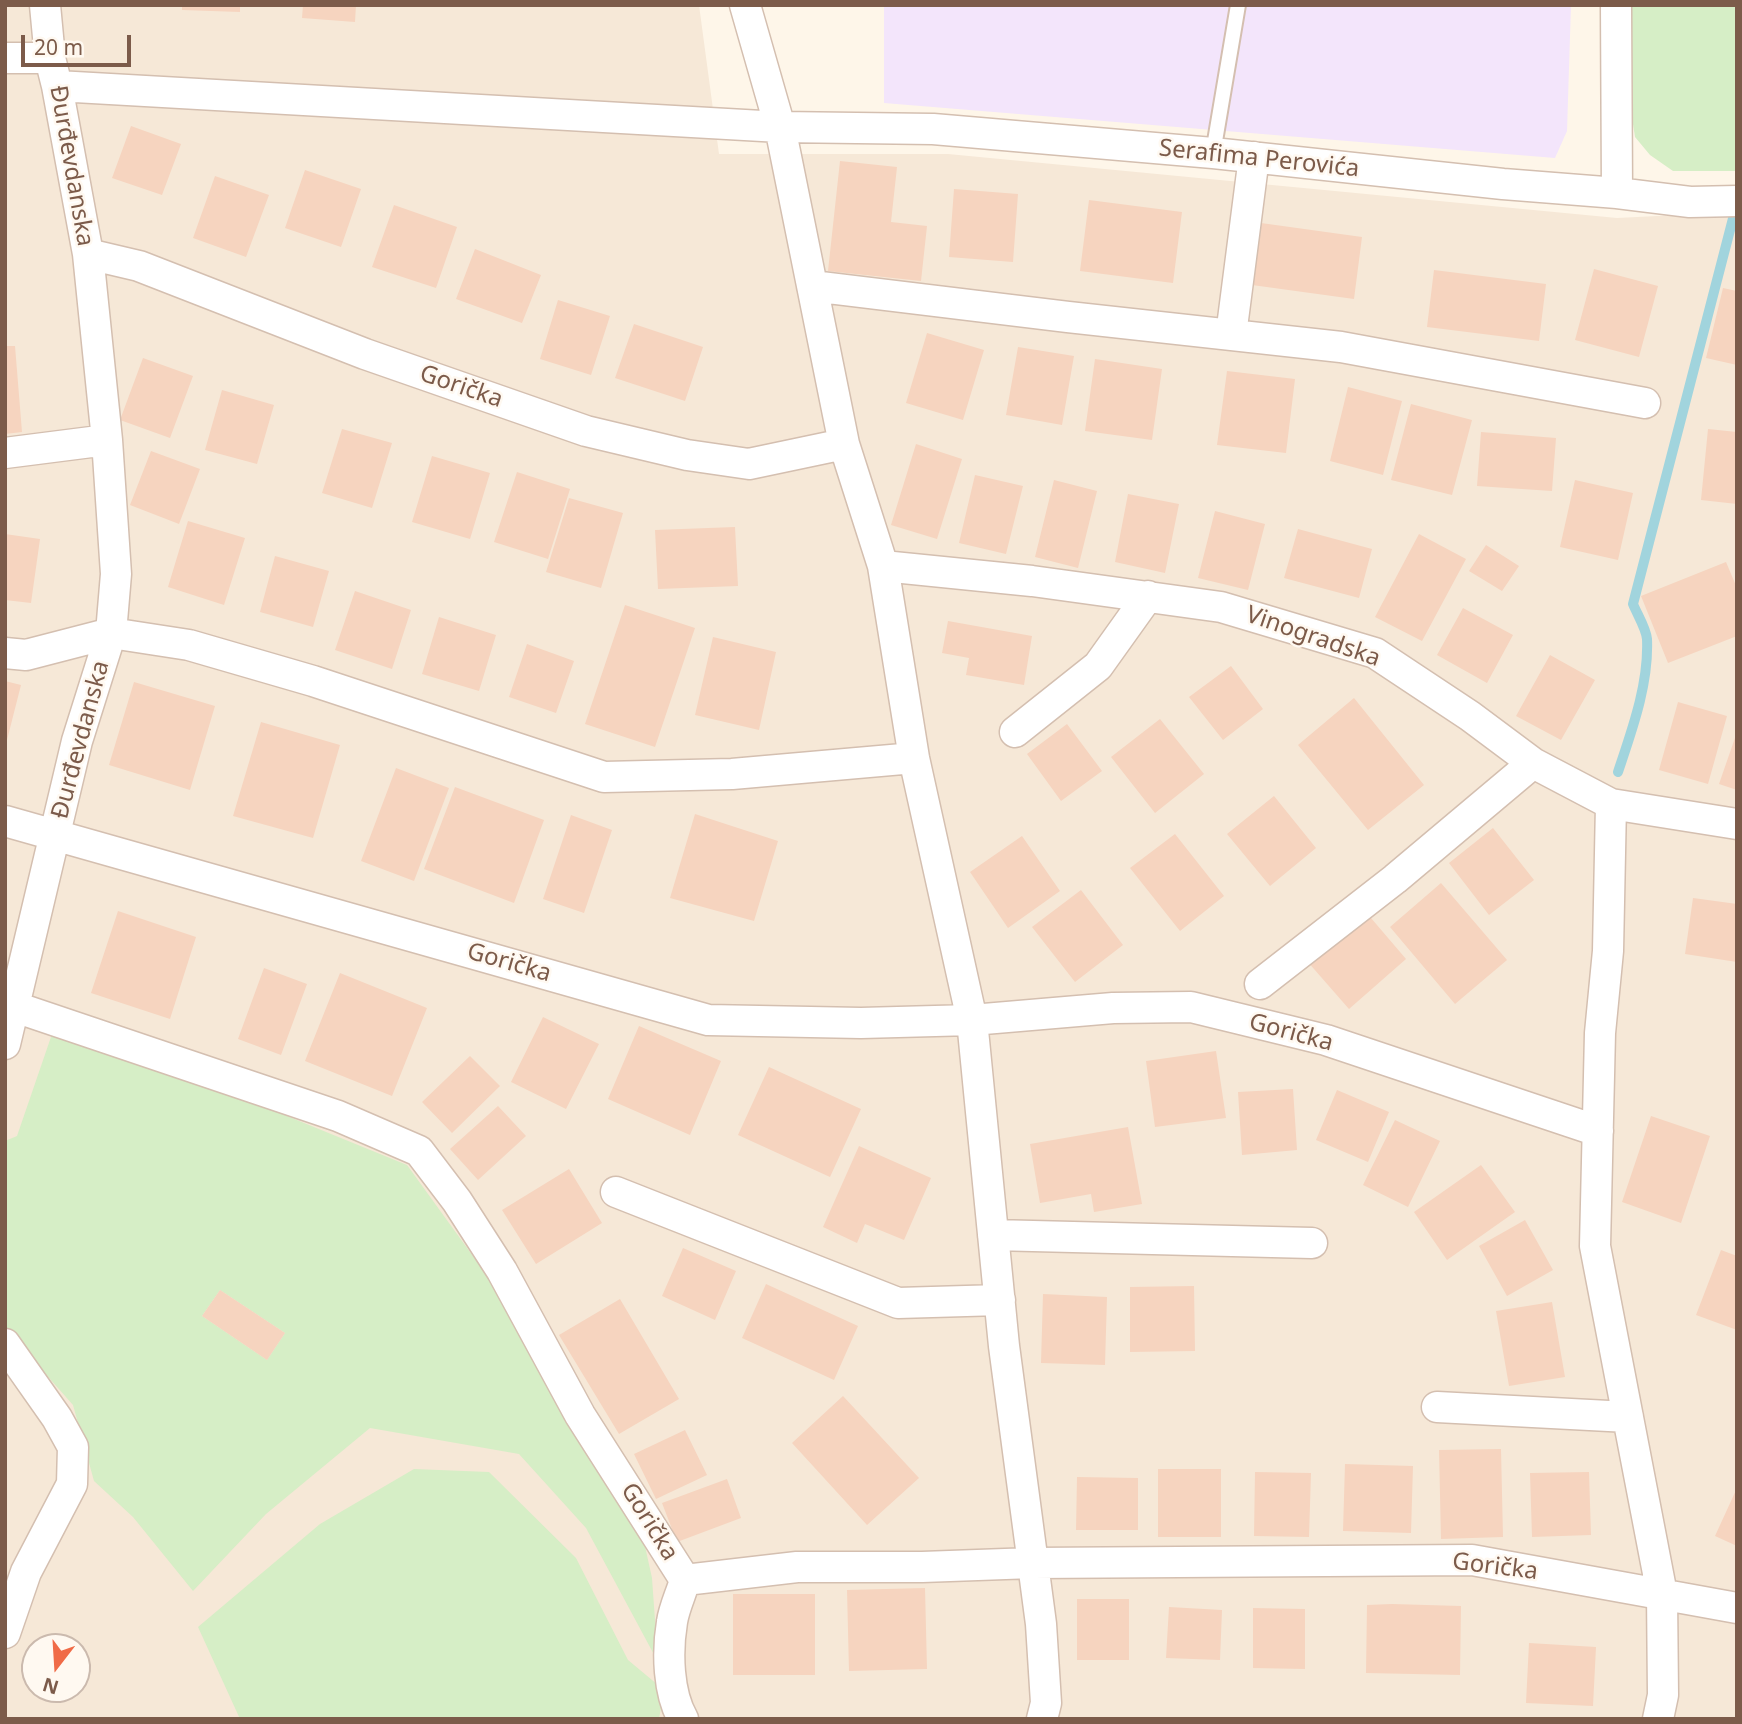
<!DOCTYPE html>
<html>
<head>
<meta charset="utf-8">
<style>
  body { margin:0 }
  #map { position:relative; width:1742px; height:1724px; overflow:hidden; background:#fef6e9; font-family:"Noto Sans",sans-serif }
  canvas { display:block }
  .frame { position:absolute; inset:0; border:7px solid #7c5b4a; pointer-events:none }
  .north { position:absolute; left:21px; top:1633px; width:70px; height:70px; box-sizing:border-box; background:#fff9f1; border:2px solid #cbbaae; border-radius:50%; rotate:197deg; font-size:19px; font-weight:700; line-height:28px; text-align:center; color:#7c5b4a }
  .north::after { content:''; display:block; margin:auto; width:24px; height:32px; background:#f06b47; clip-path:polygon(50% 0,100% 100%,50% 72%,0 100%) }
  .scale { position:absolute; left:21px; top:35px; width:110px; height:32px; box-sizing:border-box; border:4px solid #7c5b4a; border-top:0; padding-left:9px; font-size:21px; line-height:24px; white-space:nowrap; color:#7c5b4a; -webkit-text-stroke:5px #fff9f1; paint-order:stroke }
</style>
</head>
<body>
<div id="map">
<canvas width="1742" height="1724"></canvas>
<div class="frame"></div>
<div class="north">N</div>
<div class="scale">20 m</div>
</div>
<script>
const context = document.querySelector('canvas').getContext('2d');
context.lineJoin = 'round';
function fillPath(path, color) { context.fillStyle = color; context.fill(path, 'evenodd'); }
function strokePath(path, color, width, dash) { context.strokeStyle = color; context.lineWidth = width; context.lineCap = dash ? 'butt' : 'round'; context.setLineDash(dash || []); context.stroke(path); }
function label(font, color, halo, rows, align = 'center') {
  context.font = font + ' "Noto Sans",sans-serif'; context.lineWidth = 5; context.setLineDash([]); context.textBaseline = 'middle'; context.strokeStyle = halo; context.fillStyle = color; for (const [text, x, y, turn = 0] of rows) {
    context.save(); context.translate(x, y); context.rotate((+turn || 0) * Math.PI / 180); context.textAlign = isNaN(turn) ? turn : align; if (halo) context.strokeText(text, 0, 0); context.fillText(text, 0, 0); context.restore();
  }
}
const residential = new Path2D(`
  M5,5H699L719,154H948L1617,218L1737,212V1719H5ZM35,1647H77V1689H35Z`);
const education = new Path2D(`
  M884,5H1571L1567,131L1555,158L884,103Z`);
const green = new Path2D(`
  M1629,5H1737V171H1673L1650,155L1635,137L1630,105Z
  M52,1034L260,1105L407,1165L512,1310L641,1528L652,1578L658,1662L586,1528L519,1454L370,1428L266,1514L193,1591L133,1517L94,1481L73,1405L5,1328V1141L17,1136ZM220,1290L285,1333L267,1360L202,1316Z
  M414,1469L489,1472L576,1558L628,1660L664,1690L659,1719H240L198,1627L320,1524Z`);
const stream = new Path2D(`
  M1618,772C1632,730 1649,684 1647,639C1646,628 1637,614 1633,604L1737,203`);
const building = new Path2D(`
  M182,5H240V12L182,10Z
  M303,5H356L355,22L302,18Z
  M131,126L181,144L162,195L112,178Z
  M840,161L897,167L891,222L927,226L921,281L828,271Z
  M305,170L361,189L341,247L285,228Z
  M215,176L269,195L246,257L193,238Z
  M954,189L1018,194L1013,262L949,257Z
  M1089,200L1182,212L1173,283L1080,271Z
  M394,205L457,227L436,288L372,267Z
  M1261,223L1362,237L1354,299L1252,285Z
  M475,249L541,275L522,323L456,299Z
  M1594,269L1658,286L1639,357L1575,340Z
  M1434,270L1546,284L1539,341L1427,327Z
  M1723,288L1737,291V365L1706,358Z
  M558,300L610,316L591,375L540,359Z
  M634,324L703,347L685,401L615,378Z
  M927,333L984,350L963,420L906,403Z
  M5,346H15L22,432L5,434Z
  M1018,347L1074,356L1062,425L1006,415Z
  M143,358L193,376L170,438L120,420Z
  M1095,359L1162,369L1152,440L1085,431Z
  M1227,371L1295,379L1286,453L1217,445Z
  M1348,387L1402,401L1383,475L1330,461Z
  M222,390L274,405L257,464L205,450Z
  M1411,404L1472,420L1452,495L1391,480Z
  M342,429L392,443L372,508L322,493Z
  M1708,429L1737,432V504L1701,500Z
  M1481,432L1556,438L1552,491L1477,486Z
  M916,444L962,459L937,539L891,525Z
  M151,451L200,469L179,524L130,505Z
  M432,456L490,473L470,539L412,522Z
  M517,472L570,489L548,559L494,542Z
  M975,475L1023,486L1006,554L959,543Z
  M1054,480L1097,491L1078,568L1035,557Z
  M1575,480L1633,493L1618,560L1560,547Z
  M1128,494L1179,504L1165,573L1115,562Z
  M569,498L623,513L601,588L546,572Z
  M1215,511L1265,524L1248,590L1198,578Z
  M188,521L245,538L224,605L168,587Z
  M735,527L738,586L658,589L655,530Z
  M1298,529L1372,549L1359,598L1284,578Z
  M5,534L40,539L31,603L5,600Z
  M1419,534L1466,559L1422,641L1375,617Z
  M1486,545L1519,566L1502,591L1469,571Z
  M275,556L329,571L313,627L260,612Z
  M1726,562L1737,588V636L1668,663L1641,596Z
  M355,591L411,610L392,669L335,650Z
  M625,605L695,628L655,747L585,724Z
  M1463,608L1513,635L1487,683L1437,655Z
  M439,617L496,635L479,691L422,674Z
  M948,621L1032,636L1024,685L966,675L969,658L942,653Z
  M713,637L776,652L759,730L695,715Z
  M527,644L574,661L556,713L509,697Z
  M1550,655L1595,680L1561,740L1516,716Z
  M1231,666L1263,709L1223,740L1189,697Z
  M5,681L21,685L7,740L5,739Z
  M134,682L215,706L190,790L109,765Z
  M1354,698L1424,785L1368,830L1298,745Z
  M1678,702L1727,716L1708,784L1659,770Z
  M1160,719L1204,774L1155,813L1111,757Z
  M261,722L340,745L313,838L233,816Z
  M1067,724L1102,771L1061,801L1027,754Z
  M1737,732V790L1719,784Z
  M396,768L449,788L414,881L361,861Z
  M455,787L544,820L514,903L424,869Z
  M1274,796L1316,848L1270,886L1227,834Z
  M695,814L778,841L754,921L670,898Z
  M571,815L612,830L584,913L543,899Z
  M1493,828L1534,880L1489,915L1449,863Z
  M1175,834L1224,896L1180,931L1130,868Z
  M1022,836L1060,891L1008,928L970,872Z
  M1441,883L1507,960L1455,1004L1390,927Z
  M1081,890L1123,945L1075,982L1032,927Z
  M1693,898L1737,904V962L1685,954Z
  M118,911L196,937L170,1019L91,993Z
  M1365,911L1406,959L1349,1009L1307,961Z
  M264,968L307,984L281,1055L238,1039Z
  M340,973L427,1008L392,1096L305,1061Z
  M543,1017L599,1044L566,1109L511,1082Z
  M639,1026L721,1061L690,1135L608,1099Z
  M1216,1051L1226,1118L1155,1127L1146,1061Z
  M470,1056L500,1086L452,1133L422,1102Z
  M769,1067L861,1109L830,1177L738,1135Z
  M1293,1089L1297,1150L1242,1155L1238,1092Z
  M1337,1090L1389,1112L1368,1162L1316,1140Z
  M498,1106L526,1136L478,1180L450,1149Z
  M1651,1116L1710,1136L1681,1223L1622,1202Z
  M1395,1120L1440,1141L1408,1207L1363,1185Z
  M1128,1127L1142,1204L1094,1212L1091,1194L1040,1203L1030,1144Z
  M859,1146L931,1178L904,1240L865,1224L857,1243L823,1227Z
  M1481,1165L1515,1212L1447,1260L1414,1212Z
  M569,1169L602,1223L536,1264L502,1210Z
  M1525,1220L1553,1270L1507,1296L1479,1246Z
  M683,1248L736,1271L715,1320L662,1296Z
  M1721,1250L1737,1256V1330L1696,1315Z
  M766,1284L858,1326L834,1380L742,1338Z
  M1194,1286L1195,1351L1130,1352V1287Z
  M220,1290L285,1333L267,1360L202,1316Z
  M1043,1294L1107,1297L1105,1365L1041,1363Z
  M620,1299L679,1399L619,1434L559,1335Z
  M1552,1302L1565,1377L1509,1386L1496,1311Z
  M843,1396L919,1478L867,1525L792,1443Z
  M685,1430L707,1475L656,1499L634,1454Z
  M1501,1449L1503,1537L1441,1539L1439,1450Z
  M1345,1464L1413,1466L1411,1533L1343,1531Z
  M1158,1469H1221V1537H1158Z
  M1255,1472L1311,1473L1309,1537L1254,1536Z
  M1589,1472L1591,1535L1532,1537L1530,1473Z
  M1077,1477L1138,1478V1530H1076Z
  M727,1479L741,1518L677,1542L662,1503Z
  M1737,1488V1546L1715,1536Z
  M925,1588L927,1669L849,1671L847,1590Z
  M733,1594H815V1675H733Z
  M1077,1599H1129V1660H1077Z
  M1392,1604L1461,1606L1460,1675L1366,1673L1367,1605Z
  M1169,1607L1222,1610L1220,1660L1166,1658Z
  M1253,1608L1305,1609V1669L1253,1668Z
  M1529,1643L1596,1647L1593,1706L1526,1703Z`);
const lane = new Path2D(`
  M1213,153L1238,5`);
const street = new Path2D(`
  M745,5L780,127L844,444L883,566L914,758L972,1020L1004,1346L1041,1624L1046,1703L1042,1719
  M1616,5L1617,193
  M5,58H50
  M57,86L780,127L933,129L1213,153L1503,184L1617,193L1690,202L1737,201
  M88,254L139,266L365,354L586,431L687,455L749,464L844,444
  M812,286L1068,317L1341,347L1645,403
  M1231,335L1254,157
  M5,453L107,440
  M883,566L1032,581L1221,607L1375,653L1470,716L1533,763L1611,804L1737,824
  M5,653L26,655L111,633L189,645L313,681L604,777L732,774L914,758
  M1015,732L1098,666L1148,596
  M1611,804L1608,951L1600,1033L1595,1246L1662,1594L1663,1695L1658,1719
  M5,821L708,1020L861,1023L972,1020L1113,1008L1191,1007L1326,1040L1598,1131
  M1260,984L1395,879L1533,763
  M15,1007L338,1116L419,1151L457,1201L502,1271L580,1415L685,1580
  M5,1044L77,741L111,633L116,574L107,440L88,254L57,86L50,58L45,5
  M616,1192L898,1303L1000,1300
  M993,1235L1312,1243
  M5,1344L57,1418L73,1447L72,1484L26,1572L5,1633
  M1437,1407L1628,1417
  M685,1580L797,1567H922L1033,1563L1472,1560L1737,1608
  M683,1719C668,1693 667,1652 672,1622C674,1608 681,1594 685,1580`);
const streetNames = [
  ["Serafima Perovića",1259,159,6],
  ["Đurđevdanska",71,166,80],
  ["Gorička",461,387,19],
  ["Vinogradska",1313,637,19],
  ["Đurđevdanska",81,740,-75],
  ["Gorička",509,963,16],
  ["Gorička",1291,1033,15],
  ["Gorička",649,1522,58],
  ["Gorička",1495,1567,7]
];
fillPath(residential, '#f6e8d7');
fillPath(education, '#f3e5fb');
fillPath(green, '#d6eec6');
strokePath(stream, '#a1d4dd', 10);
fillPath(building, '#f6d4bf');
strokePath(lane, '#d4bfb0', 18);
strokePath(street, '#d4bfb0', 33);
strokePath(lane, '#fff', 14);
strokePath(street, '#fff', 30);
label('24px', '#7c5b4a', '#fff9f1', streetNames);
</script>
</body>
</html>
